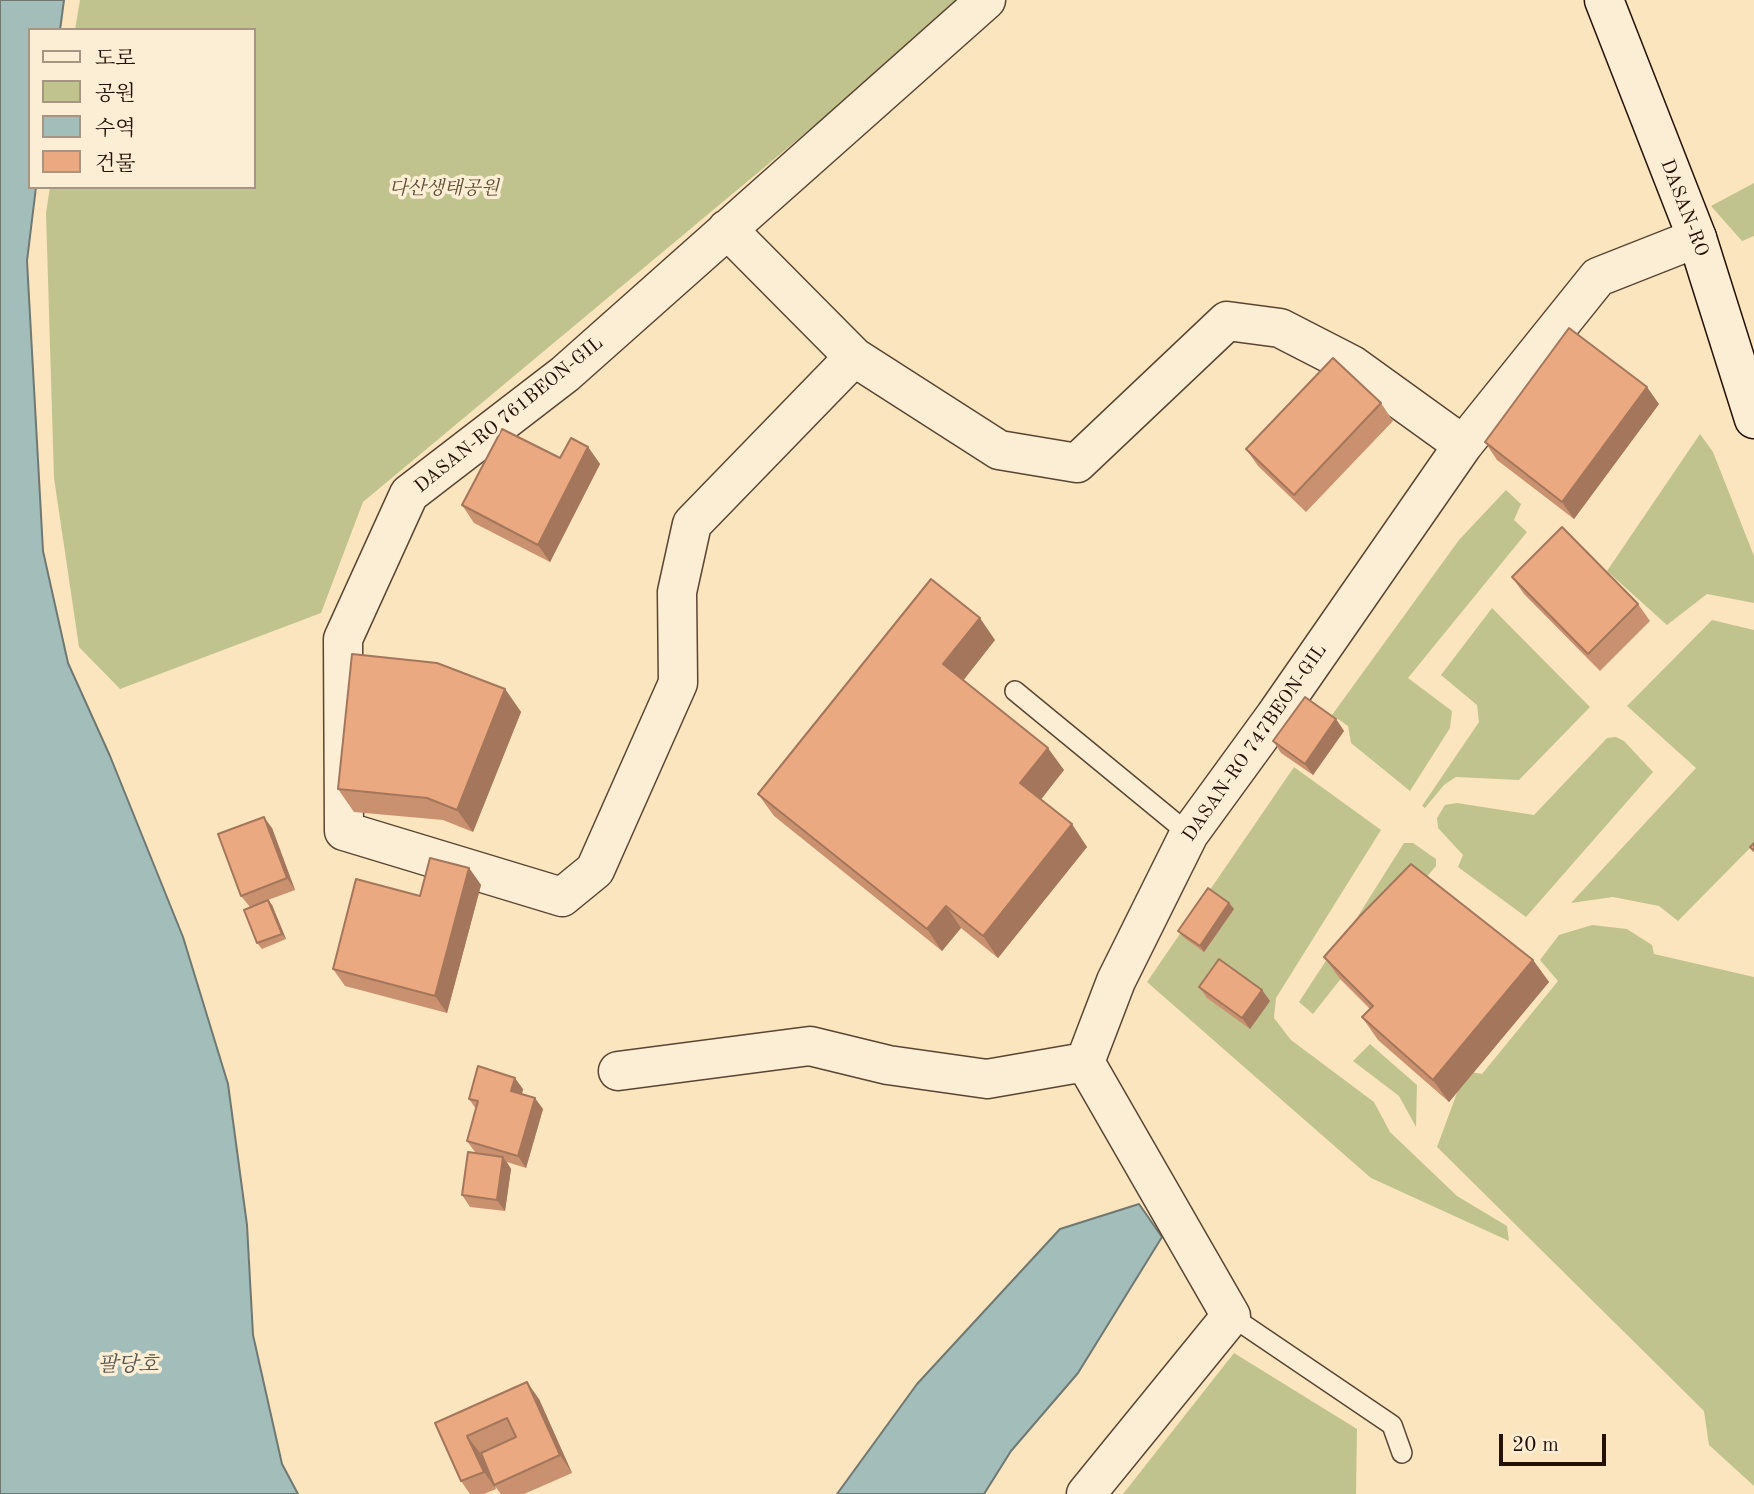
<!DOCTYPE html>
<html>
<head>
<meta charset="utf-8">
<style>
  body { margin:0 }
  #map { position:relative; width:1754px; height:1494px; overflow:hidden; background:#fbe5be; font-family:"Old Standard TT","Noto Serif KR",serif }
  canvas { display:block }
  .legend { position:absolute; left:28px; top:28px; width:228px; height:161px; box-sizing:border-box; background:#fceed5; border:2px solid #a69582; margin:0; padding:9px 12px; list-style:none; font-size:21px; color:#251005 }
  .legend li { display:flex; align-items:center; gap:14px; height:35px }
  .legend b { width:35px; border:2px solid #a69582 }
  .scale { position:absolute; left:1499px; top:1434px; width:107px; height:32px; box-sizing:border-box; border:4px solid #251005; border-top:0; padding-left:9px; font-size:21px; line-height:24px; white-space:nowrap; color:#251005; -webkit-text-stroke:5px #fceed5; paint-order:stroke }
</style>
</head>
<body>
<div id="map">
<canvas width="1754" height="1494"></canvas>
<ul class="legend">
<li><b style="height:9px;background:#fceed5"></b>도로</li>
<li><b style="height:19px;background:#c1c38f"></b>공원</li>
<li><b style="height:19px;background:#a2bdba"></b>수역</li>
<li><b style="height:19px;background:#eba982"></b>건물</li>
</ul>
<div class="scale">20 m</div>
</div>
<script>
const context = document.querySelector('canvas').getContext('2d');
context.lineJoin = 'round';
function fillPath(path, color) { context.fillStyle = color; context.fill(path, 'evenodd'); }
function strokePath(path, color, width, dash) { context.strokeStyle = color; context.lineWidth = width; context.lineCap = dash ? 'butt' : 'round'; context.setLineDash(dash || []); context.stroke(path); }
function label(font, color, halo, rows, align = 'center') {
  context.font = font + ' "Old Standard TT","Noto Serif KR",serif'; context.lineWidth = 7; context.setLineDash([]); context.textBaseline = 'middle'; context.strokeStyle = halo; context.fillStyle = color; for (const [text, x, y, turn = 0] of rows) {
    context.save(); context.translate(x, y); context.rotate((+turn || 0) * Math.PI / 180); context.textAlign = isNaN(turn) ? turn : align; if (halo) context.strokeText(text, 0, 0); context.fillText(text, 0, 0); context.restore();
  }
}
const green = new Path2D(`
  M80,0H965L363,502L321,613L120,689L79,647L54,478L46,213L50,187H254V30H75Z
  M1754,183V236L1742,241L1711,206Z
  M1700,434L1713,452L1754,556V603L1707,594L1667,625L1607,571Z
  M1506,490L1521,504L1514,520L1527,532L1408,678L1452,711L1450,728L1410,791L1351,743L1348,726L1332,715L1459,540Z
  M1492,608L1590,707L1519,780L1456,777L1444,785L1425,808L1422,806L1479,722L1477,705L1441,675Z
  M1712,620L1754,630V844L1678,921L1659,906L1613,897L1571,903L1696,768L1627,706Z
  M1616,737L1624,741L1653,772L1526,917L1458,867L1463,855L1438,828L1437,818L1445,805L1457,803L1534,815L1607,738Z
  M1294,767L1381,830L1276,998L1274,1018L1291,1040L1374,1102L1390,1132L1457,1196L1507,1226L1509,1241L1371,1178L1147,982Z
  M1404,843H1413L1436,859V866L1380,932L1358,916Z
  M1592,925L1627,929L1652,945L1654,954L1754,977V1486L1709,1445L1704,1411L1437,1147L1465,1071L1482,1074L1558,981L1540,960L1559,935Z
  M1346,930L1365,948L1313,1014L1299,1002Z
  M1370,1044L1417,1085L1416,1127L1399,1096L1353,1061Z
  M1234,1353L1357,1429L1356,1494H1123Z`);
const water = new Path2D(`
  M0,0H64L60,30H30V187H36L27,261L43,551L68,663L110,756L183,937L228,1084L247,1225L253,1335L282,1464L298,1494H0Z
  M1139,1204L1162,1237L1078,1373L1011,1451L984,1494H837L917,1384L1060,1229Z`);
const lane = new Path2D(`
  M1015,691L1189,834
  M1231,1316L1392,1425L1402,1453`);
const street = new Path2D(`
  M727,229L854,357L999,450L1077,463L1227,321L1280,328L1352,365L1463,445
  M854,357L692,524L677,592L678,683L595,870L562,897L344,831L343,639L409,494L565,374L986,0
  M618,1071L810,1046L888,1065L987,1079L1085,1062
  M1086,1494L1231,1316L1085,1062L1116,981L1189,834L1275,716L1463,445L1598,277L1697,238`);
const secondary = new Path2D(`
  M1604,0L1697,238L1754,419`);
const wall = new Path2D(`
  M1381,403L1393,421L1306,512L1258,466L1246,449Z
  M1659,404L1574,519L1497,460L1485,442Z
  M588,447L600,464L550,562L474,523L462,505L560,458Z
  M1512,577L1638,604L1650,621L1600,671L1524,594Z
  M995,640L963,680L1064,770L1040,799L1087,847L998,958L961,928L942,951L774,816L758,794Z
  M505,689L521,712L473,832L443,820L354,812L338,789Z
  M1336,719L1344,731L1313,775L1281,753L1273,741Z
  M272,828L295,890L268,900L272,905L286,939L262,949L257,943L250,907L241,896Z
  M469,868L481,885L447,1013L345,986L333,969L420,896Z
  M1229,903L1234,909L1204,952L1183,937L1178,931Z
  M1324,957L1533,960L1549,982L1449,1102L1378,1040L1362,1017L1370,1009L1340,979Z
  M1199,987L1262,990L1270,1001L1250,1029L1207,998Z
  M523,1089L522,1094L543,1109L526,1168L507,1162L511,1169L505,1211L470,1207L462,1195L475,1152L467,1141L476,1109L469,1099Z
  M539,1399L572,1473L524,1494H501L494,1485L487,1450L480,1453L496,1489L484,1494H470L461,1481L435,1423Z`);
const shadedWall = new Path2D(`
  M1647,387L1659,404L1574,519L1562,502Z
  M588,447L600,464L550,562L538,545Z
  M980,618L995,640L959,686L943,664Z
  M505,689L521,712L473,832L457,810Z
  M1336,719L1344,731L1313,775L1305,764Z
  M1048,748L1064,770L1036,806L1020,783Z
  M264,817L272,828L295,890L287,878Z
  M1072,824L1087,847L998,958L983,936Z
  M469,868L481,885L447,1013L435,996Z
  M268,900L272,905L286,939L282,934Z
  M1229,903L1234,909L1204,952L1200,946Z
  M946,906L961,928L942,951L927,929Z
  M1533,960L1549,982L1449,1102L1433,1080Z
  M1262,990L1270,1001L1250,1029L1242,1018Z
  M515,1078L523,1089L520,1102L511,1091Z
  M535,1098L543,1109L526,1168L518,1156Z
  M503,1157L511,1169L505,1211L497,1200Z
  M527,1382L539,1399L572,1473L560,1455Z
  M467,1436L480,1453L496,1489L484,1472Z`);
const building = new Path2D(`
  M1569,328L1647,387L1562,502L1485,442Z
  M1333,358L1381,403L1294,495L1246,449Z
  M502,429L560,458L571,438L588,447L538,545L462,505Z
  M1562,527L1638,604L1588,654L1512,577Z
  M931,579L980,618L943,664L1048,748L1020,783L1072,824L983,936L946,906L927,929L758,794Z
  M352,654L437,663L505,689L457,810L427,798L338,789Z
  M1305,697L1336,719L1305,764L1273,741Z
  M264,817L287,878L241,896L218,834Z
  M1754,843V851L1750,847Z
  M430,858L469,868L435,996L333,969L356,879L420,896Z
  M1411,864L1533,960L1433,1080L1362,1017L1373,1006L1324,957L1360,916Z
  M1208,888L1229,903L1200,946L1178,931Z
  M268,900L282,934L257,943L244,910Z
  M1219,959L1262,990L1242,1018L1199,987Z
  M478,1066L515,1078L511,1091L535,1098L518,1156L467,1141L478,1101L469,1099Z
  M468,1152L503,1157L497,1200L462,1195Z
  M527,1382L560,1455L494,1485L481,1453L516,1437L507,1418L467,1436L484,1472L461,1481L435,1423Z`);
const parkNames = [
  ["다산생태공원",444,189]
];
const streetNames = [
  ["DASAN-RO",1684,208,69],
  ["DASAN-RO 761BEON-GIL",509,415,-39],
  ["DASAN-RO 747BEON-GIL",1255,743,-55]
];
const waterNames = [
  ["팔당호",128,1365]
];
fillPath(green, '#c1c38f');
fillPath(water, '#a2bdba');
strokePath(water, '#707872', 2);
strokePath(lane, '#5a4533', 22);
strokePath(street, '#5a4533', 41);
strokePath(secondary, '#251005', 41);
strokePath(lane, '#fceed5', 19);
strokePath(street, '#fceed5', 38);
strokePath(secondary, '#fceed5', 38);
fillPath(wall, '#ca9170');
fillPath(shadedWall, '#a4765b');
fillPath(building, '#eba982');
strokePath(building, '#a4765b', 2);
label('italic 19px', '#5c4f35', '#fceed5', parkNames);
label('19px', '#251005', '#fceed5', streetNames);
label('italic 21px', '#57554d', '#fceed5', waterNames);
</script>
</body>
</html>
